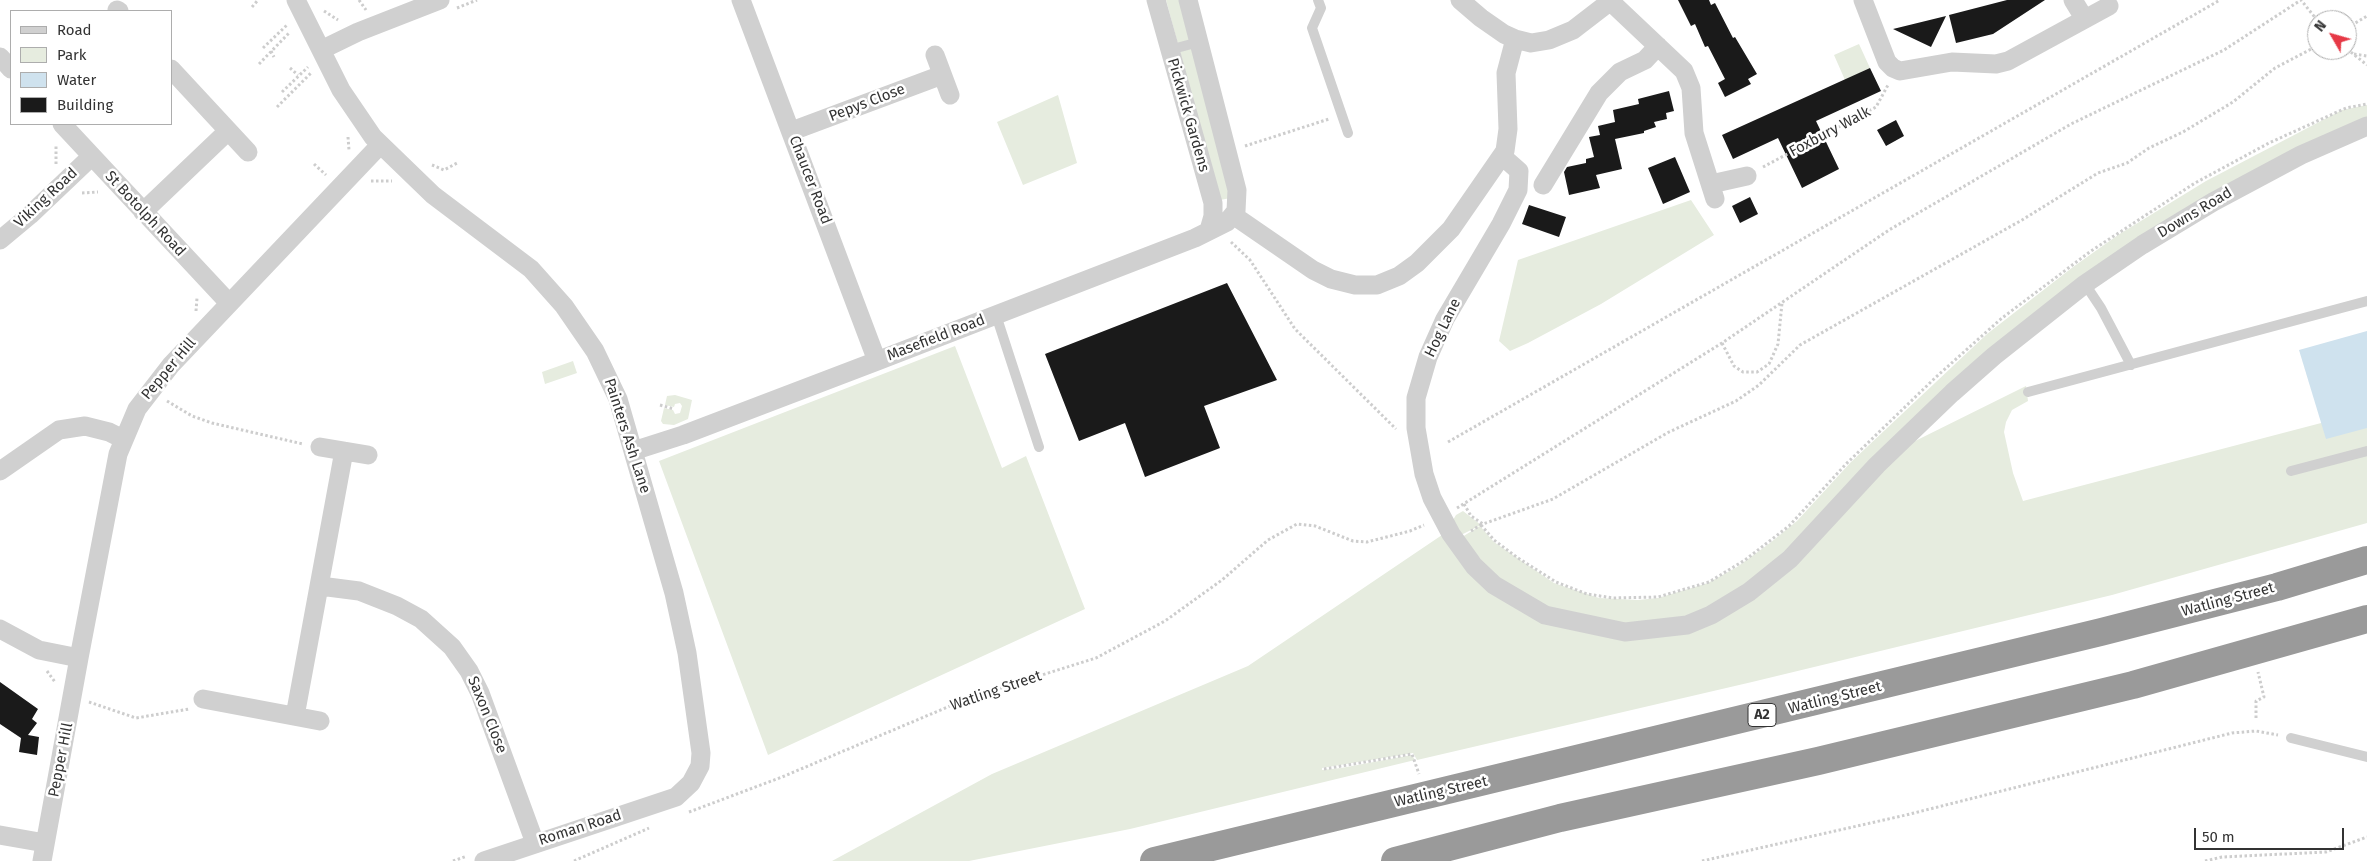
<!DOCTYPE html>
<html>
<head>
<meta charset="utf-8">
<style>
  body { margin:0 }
  #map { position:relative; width:2367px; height:861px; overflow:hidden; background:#fff; font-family:"Fira Sans",sans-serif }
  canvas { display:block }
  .legend { position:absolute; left:10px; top:10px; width:162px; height:115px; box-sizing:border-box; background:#fff; border:1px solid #adadad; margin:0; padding:6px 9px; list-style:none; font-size:15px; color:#333 }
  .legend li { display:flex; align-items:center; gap:10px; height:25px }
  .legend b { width:25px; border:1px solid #adadad }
  .north { position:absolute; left:2307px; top:10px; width:50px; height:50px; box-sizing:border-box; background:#fff; border:1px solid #adadad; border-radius:50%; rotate:308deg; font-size:14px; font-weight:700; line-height:20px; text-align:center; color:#333 }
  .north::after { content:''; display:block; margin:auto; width:18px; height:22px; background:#e63946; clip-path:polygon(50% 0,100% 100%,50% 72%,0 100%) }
  .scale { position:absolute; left:2194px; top:828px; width:150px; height:22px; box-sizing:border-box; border:2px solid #333; border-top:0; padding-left:6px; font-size:15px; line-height:18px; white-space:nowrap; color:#333; -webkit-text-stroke:4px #fff; paint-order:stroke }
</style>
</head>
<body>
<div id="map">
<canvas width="2367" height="861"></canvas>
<ul class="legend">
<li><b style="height:6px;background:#d0d0d0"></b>Road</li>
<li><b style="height:14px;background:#e6ecdf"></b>Park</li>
<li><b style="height:14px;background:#cfe2ee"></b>Water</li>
<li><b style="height:14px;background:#1a1a1a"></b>Building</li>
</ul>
<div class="north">N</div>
<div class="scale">50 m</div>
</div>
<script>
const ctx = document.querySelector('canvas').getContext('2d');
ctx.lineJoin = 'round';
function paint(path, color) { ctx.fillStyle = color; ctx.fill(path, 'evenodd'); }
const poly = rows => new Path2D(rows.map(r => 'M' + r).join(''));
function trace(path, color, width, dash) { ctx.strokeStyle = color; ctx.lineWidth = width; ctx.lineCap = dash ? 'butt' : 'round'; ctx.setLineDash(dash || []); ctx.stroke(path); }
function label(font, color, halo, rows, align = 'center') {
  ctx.font = font + ' "Fira Sans",sans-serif'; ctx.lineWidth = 5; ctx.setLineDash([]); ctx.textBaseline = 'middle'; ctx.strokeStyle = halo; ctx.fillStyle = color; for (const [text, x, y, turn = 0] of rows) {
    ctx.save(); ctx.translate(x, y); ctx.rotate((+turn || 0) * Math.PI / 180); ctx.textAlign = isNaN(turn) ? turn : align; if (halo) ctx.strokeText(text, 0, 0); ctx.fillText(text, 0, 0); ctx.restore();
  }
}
const green = poly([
  [1166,0,1183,0,1236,197,1220,200],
  [1859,44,1870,68,1845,80,1834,55],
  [1058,95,1077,163,1023,185,997,122],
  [2367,105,2367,118,2081,279,1797,545,1711,609,1652,625,1571,619,1497,579,1462,537,1480,526,1494,542,1554,583,1599,598,1638,600,1658,598,1708,583,1737,567,1770,543,1797,521,1851,462,1987,334,2073,267,2118,235,2206,181,2342,110],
  [1691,200,1714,235,1601,304,1528,343,1510,351,1499,341,1518,260],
  [955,346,1002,468,1026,456,1085,609,768,755,659,461],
  [573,361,577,373,545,384,542,372],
  [2026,386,2028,401,2012,410,2006,422,2004,432,2013,473,2023,501,2367,411,2367,523,2112,595,1752,682,1417,760,1413,753,1322,768,1322,770,1341,768,1412,755,1415,760,1130,829,969,861,832,861,992,774,1248,666,1442,535,1468,569,1565,625,1702,625,1899,449],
  [675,395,692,400,688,419,674,425,663,424,661,421,664,408,673,410,675,414,680,413,682,406,680,403,675,404,674,407,665,405,667,396],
  [1463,511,1481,525,1461,535,1453,520,1456,515]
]);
const water = poly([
  [2367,331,2367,428,2326,439,2299,350]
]);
const building = poly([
  [1678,0,1709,0,1711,5,1715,3,1733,38,1735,37,1757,74,1748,79,1751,84,1725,97,1718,83,1725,79,1708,46,1705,47,1695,24,1691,26],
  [2007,0,2045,0,1993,34,1956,43,1949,15],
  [1946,16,1931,47,1893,29],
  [1870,68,1881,91,1816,121,1839,169,1802,188,1778,138,1733,159,1722,135],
  [1669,91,1674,111,1666,113,1667,119,1654,122,1656,127,1644,131,1644,133,1615,139,1622,169,1596,175,1600,188,1569,195,1564,172,1567,167,1586,163,1586,159,1594,157,1589,137,1600,135,1598,126,1615,122,1613,110,1639,104,1638,99],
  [1896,120,1904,136,1886,146,1877,130],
  [1675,157,1690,192,1663,204,1648,168],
  [1750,197,1758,214,1740,223,1732,206],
  [1529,205,1566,217,1559,237,1522,224],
  [1227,283,1277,380,1204,406,1220,448,1145,477,1125,423,1079,441,1045,354],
  [0,682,38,709,32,719,37,723,28,735,39,737,37,755,19,752,21,738,0,724]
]);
const path = poly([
  [359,0,366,10],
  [252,7,258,0],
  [457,8,477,0],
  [324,11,338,20],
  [2347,28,2367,16],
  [263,48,287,25],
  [2347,49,2367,65],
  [271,51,274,57],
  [2354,54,2367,56],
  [259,64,290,32],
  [290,68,298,75],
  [282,92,308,67],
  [277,107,311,73],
  [348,137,349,150],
  [1245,146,1329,119],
  [56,164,56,146],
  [314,164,326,175],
  [432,165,444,170,459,162],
  [1763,167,1876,107,1888,85],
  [371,181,392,181],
  [82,193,98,192],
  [1231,242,1250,260,1295,329,1396,429],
  [196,311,197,298],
  [1722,343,1734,366,1743,372,1757,372,1769,364,1778,344,1782,303],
  [167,401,192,416,212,423,303,444],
  [660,405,674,409],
  [1448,442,2220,0],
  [1464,504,1471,516,1483,524,1553,499,1669,432,1736,401,1759,385,1800,345,2022,220,2098,173,2127,163,2149,148,2183,132,2233,102,2275,68,2317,46],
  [1457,508,1722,343,1889,230,2071,124,2224,50,2301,0,2317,20],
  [1481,525,1494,540,1518,558,1556,582,1587,594,1613,598,1658,597,1709,582,1745,560,1789,526,1846,464,1936,377,2002,318,2091,251,2195,183,2269,143,2346,108,2367,104],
  [1471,531,1482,524],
  [47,671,55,682],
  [89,702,136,718,189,709],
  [2256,718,2256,701,2264,697,2258,672],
  [1324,769,1412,754,1419,774],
  [689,812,782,777,969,698,1096,658,1165,621,1222,580,1268,540,1297,524,1315,526,1353,541,1367,542,1410,531,1424,525],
  [453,861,467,856],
  [574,861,649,828],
  [1702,861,1906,815,2232,733,2256,731,2278,735],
  [2205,861,2222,857,2326,852,2367,837]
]);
const lane = poly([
  [1318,0,1321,8,1312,28,1348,133],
  [1169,50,1199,42],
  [2085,284,2101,308,2131,365],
  [996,315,1039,447],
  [2028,392,2367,301],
  [2291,471,2367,451],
  [2291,738,2367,757]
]);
const street = poly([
  [296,0,341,90,373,137,433,195,531,269,564,306,595,351,618,399,674,593,687,653,701,753,700,766,691,783,676,797,484,861],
  [741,0,877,361],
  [1156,0,1213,203,1213,216,1209,230],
  [1460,0,1481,18,1504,34,1515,39,1531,43,1549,40,1573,30,1612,0],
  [1863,0,1887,62,1893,68,1900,71,1952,62,1996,64,2008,61,2109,6],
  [2073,0,2084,18],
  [1610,1,1684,71,1691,88,1694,133,1715,199],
  [117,10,119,11],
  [321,50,358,32,440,0],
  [935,55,950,95],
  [0,57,11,69],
  [171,69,248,152],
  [62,124,229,303],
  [792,131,942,75],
  [1502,156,1519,171,1518,190,1501,224,1445,319,1428,357,1416,398,1416,428,1424,474,1432,498,1451,534,1474,566,1494,585,1545,615,1625,632,1687,625,1711,615,1749,592,1790,559,1877,465,1952,393,1994,356,2085,284,2142,245,2213,202,2301,155,2367,126],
  [1711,184,1747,176],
  [1543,185,1599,93,1620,72,1645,60,1658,46],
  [143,212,228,131],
  [1233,215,1313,270,1331,279,1355,285,1377,285,1399,276,1417,263,1451,229,1505,151,1508,129,1506,73,1515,39],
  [0,240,30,215,92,156],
  [320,447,368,455],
  [633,451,683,435,877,361,1195,238,1227,222,1236,211,1237,190,1188,0],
  [0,471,59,430,85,426,109,432,123,439],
  [320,586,359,591,397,606,421,619,452,647,469,671,480,693,535,843],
  [0,629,39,650,79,658,42,861],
  [79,658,118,454,137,409,171,365,380,145],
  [203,699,320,721],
  [295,716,344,451],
  [0,835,45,843]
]);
const highway = poly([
  [1154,861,2101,632,2277,587,2367,560],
  [1395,861,1560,818,1818,761,2133,685,2367,619]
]);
const shields = [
  [1762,715,28]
];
const shieldNames = [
  ["A2",1762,715]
];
const streetNames = [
  ["Pepys Close",867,103,-21],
  ["Pickwick Gardens",1188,115,74],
  ["Foxbury Walk",1830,132,-28],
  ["Chaucer Road",810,180,69],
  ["Viking Road",46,198,-43],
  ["Downs Road",2195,213,-31],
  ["St Botolph Road",145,214,47],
  ["Hog Lane",1443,328,-64],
  ["Masefield Road",936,338,-21],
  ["Pepper Hill",169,369,-50],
  ["Painters Ash Lane",627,436,72],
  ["Watling Street",2228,600,-15],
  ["Watling Street",996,691,-19],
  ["Watling Street",1835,698,-14],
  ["Saxon Close",487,715,68],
  ["Pepper Hill",61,760,-79],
  ["Watling Street",1441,792,-13],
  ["Roman Road",580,828,-18]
];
paint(green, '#e6ecdf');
paint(water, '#cfe2ee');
paint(building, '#1a1a1a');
trace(path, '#cdcdcd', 3, [2.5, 2.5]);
trace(lane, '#d0d0d0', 10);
trace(street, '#d0d0d0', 19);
trace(highway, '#9a9a9a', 28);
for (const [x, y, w] of shields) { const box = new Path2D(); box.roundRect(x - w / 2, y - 11.5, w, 23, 4); ctx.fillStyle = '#fff'; ctx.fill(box); trace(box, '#333', 1); }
label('bold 14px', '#333', null, shieldNames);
label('15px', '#333', '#fff', streetNames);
</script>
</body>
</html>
